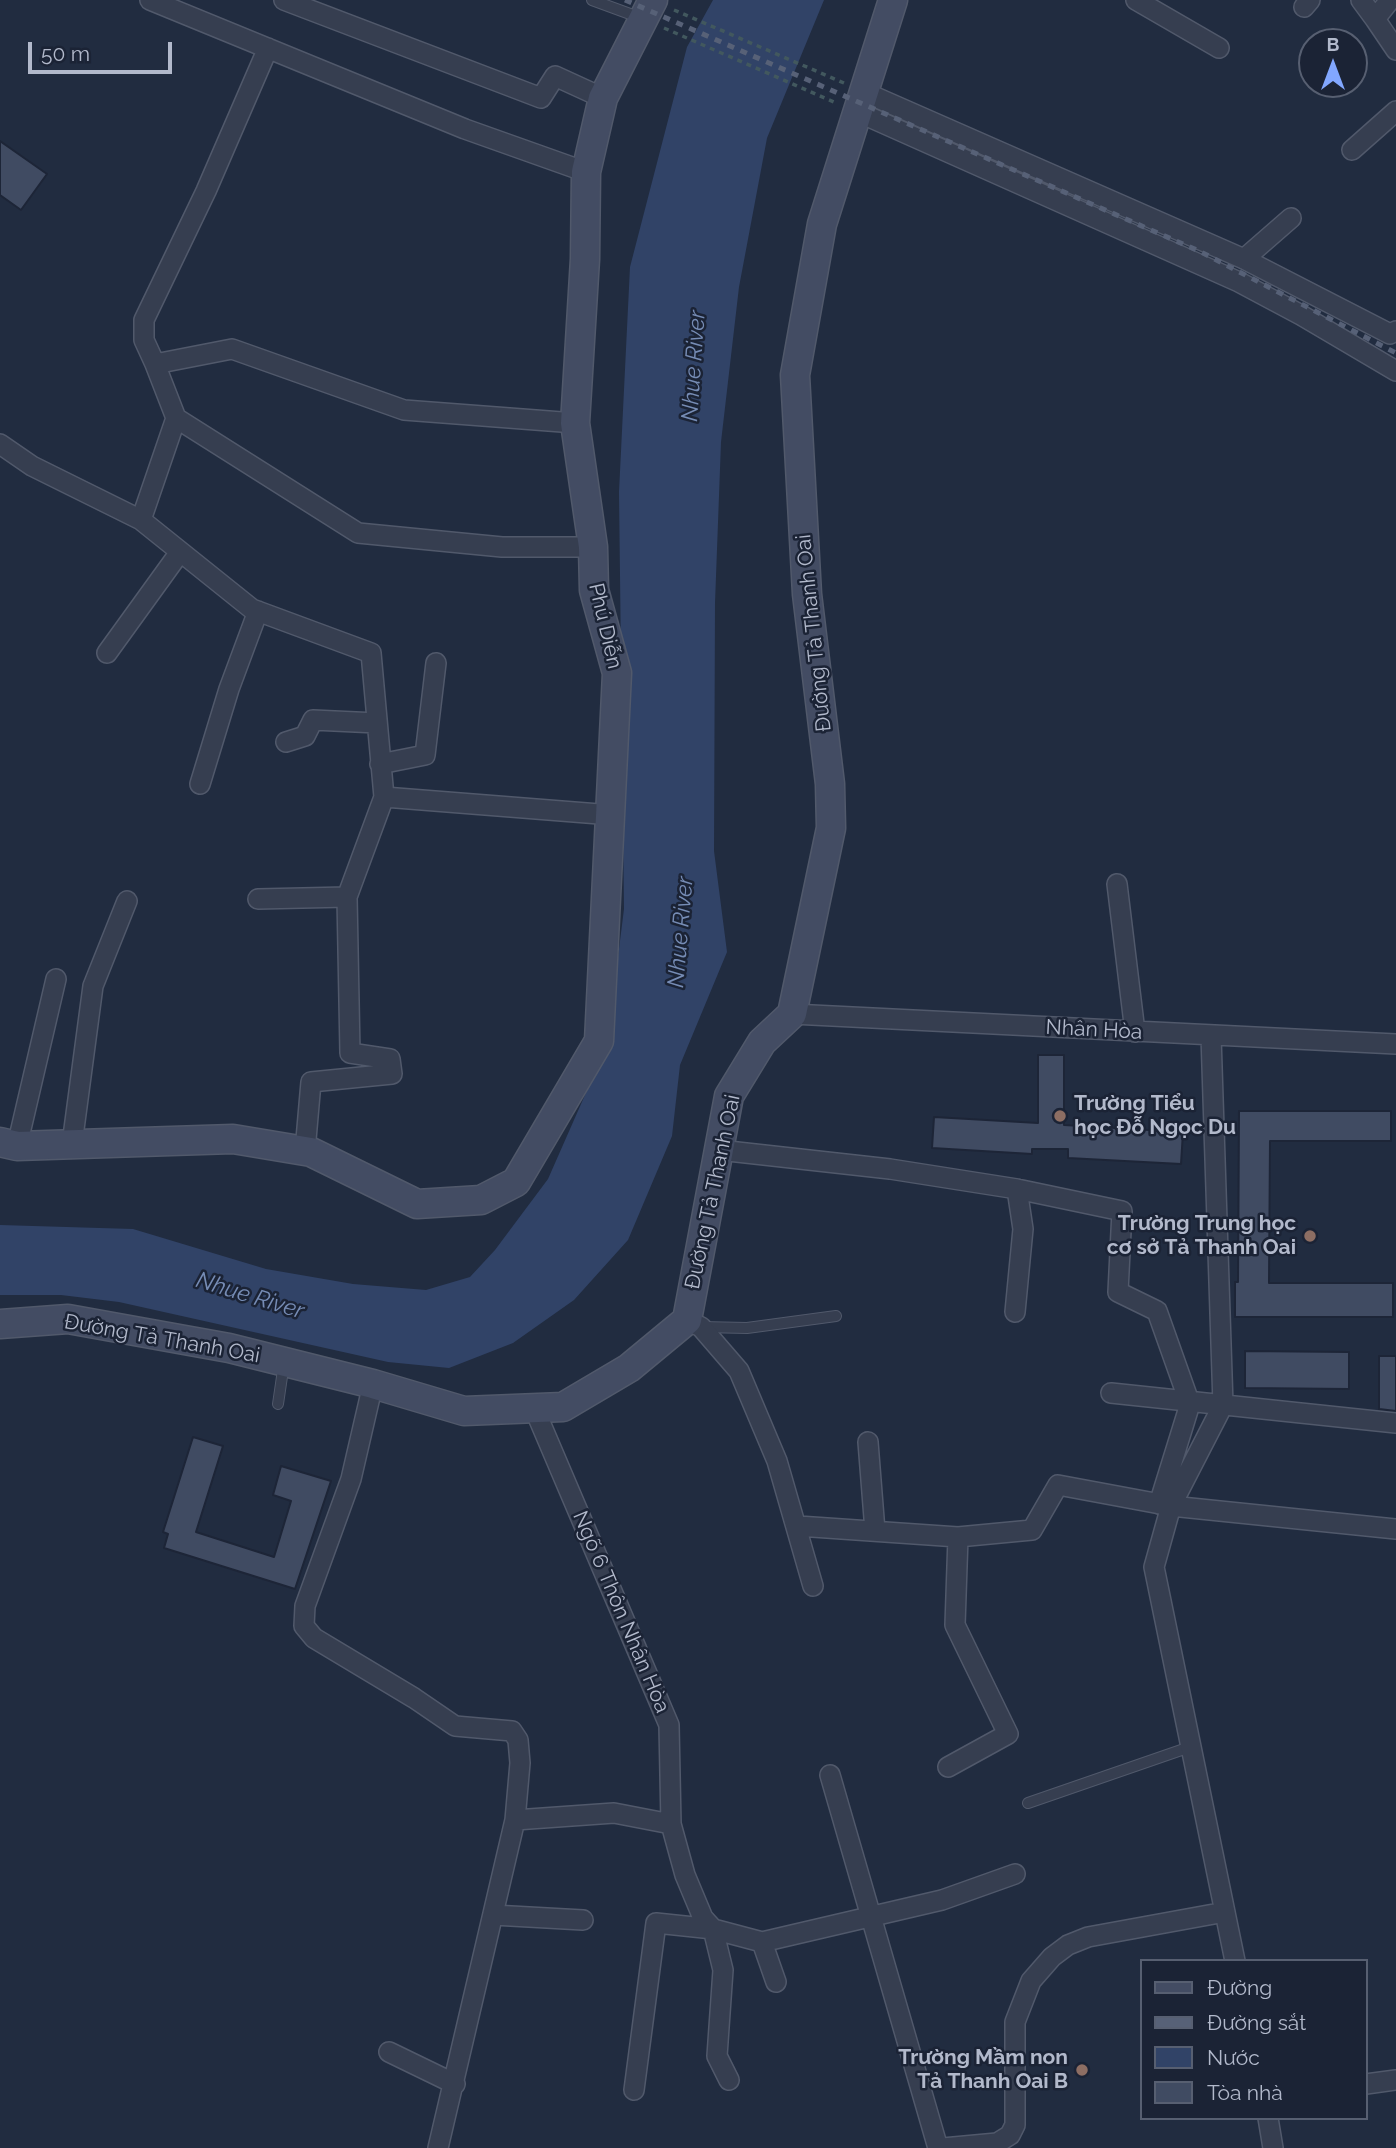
<!DOCTYPE html>
<html>
<head>
<meta charset="utf-8">
<style>
  body { margin:0 }
  #map { position:relative; width:1396px; height:2148px; overflow:hidden; background:#212c40; font-family:Raleway,sans-serif }
  canvas { display:block }
  .legend { position:absolute; left:1140px; top:1959px; width:228px; height:161px; box-sizing:border-box; background:#1b2335; border:2px solid #575f71; margin:0; padding:9px 12px; list-style:none; font-size:21px; color:#b2b9cb }
  .legend li { display:flex; align-items:center; gap:14px; height:35px }
  .legend b { width:35px; border:2px solid #575f71 }
  .north { position:absolute; left:1298px; top:28px; width:70px; height:70px; box-sizing:border-box; background:#1b2335; border:2px solid #575f71; border-radius:50%; rotate:0deg; font-size:19px; font-weight:700; line-height:28px; text-align:center; color:#b2b9cb }
  .north::after { content:''; display:block; margin:auto; width:24px; height:32px; background:#82a7ff; clip-path:polygon(50% 0,100% 100%,50% 72%,0 100%) }
  .scale { position:absolute; left:28px; top:42px; width:144px; height:32px; box-sizing:border-box; border:4px solid #b2b9cb; border-top:0; padding-left:9px; font-size:21px; line-height:24px; white-space:nowrap; color:#b2b9cb; -webkit-text-stroke:5px #1b2335; paint-order:stroke }
</style>
</head>
<body>
<div id="map">
<canvas width="1396" height="2148"></canvas>
<ul class="legend">
<li><b style="height:9px;background:#434c63"></b>Đường</li>
<li><b style="height:9px;background:#576177"></b>Đường sắt</li>
<li><b style="height:19px;background:#314367"></b>Nước</li>
<li><b style="height:19px;background:#404b62"></b>Tòa nhà</li>
</ul>
<div class="north">B</div>
<div class="scale">50 m</div>
</div>
<script>
const ctx = document.querySelector('canvas').getContext('2d');
ctx.lineJoin = 'round';
function paint(path, color) { ctx.fillStyle = color; ctx.fill(path, 'evenodd'); }
const poly = rows => new Path2D(rows.map(r => 'M' + r).join(''));
function trace(path, color, width, dash) { ctx.strokeStyle = color; ctx.lineWidth = width; ctx.lineCap = dash ? 'butt' : 'round'; ctx.setLineDash(dash || []); ctx.stroke(path); }
function label(font, color, halo, rows, align = 'center') {
  ctx.font = font + ' Raleway,sans-serif'; ctx.lineWidth = 5; ctx.setLineDash([]); ctx.textBaseline = 'middle'; ctx.strokeStyle = halo; ctx.fillStyle = color; for (const [text, x, y, turn = 0] of rows) {
    ctx.save(); ctx.translate(x, y); ctx.rotate((+turn || 0) * Math.PI / 180); ctx.textAlign = isNaN(turn) ? turn : align; if (halo) ctx.strokeText(text, 0, 0); ctx.fillText(text, 0, 0); ctx.restore();
  }
}
const water = poly([
  [713,0,824,0,767,138,739,287,721,442,715,603,714,851,727,952,680,1065,672,1136,628,1240,574,1300,513,1343,449,1368,388,1362,119,1302,61,1295,0,1295,0,1225,133,1229,266,1269,353,1284,426,1290,470,1277,495,1250,548,1179,607,1045,624,909,619,492,630,267,687,47]
]);
const building = poly([
  [0,141,47,174,21,210,0,195,0,141],
  [1038,1055,1064,1055,1064,1125,1183,1132,1181,1164,1068,1158,1068,1149,1032,1149,1032,1154,932,1148,934,1117,1038,1123,1038,1055],
  [1239,1111,1391,1111,1391,1141,1270,1141,1269,1283,1393,1283,1393,1317,1235,1317,1235,1282,1238,1282,1239,1111],
  [1245,1351,1349,1352,1349,1389,1245,1388,1245,1351],
  [1379,1356,1396,1356,1396,1411,1379,1409,1379,1356],
  [193,1437,223,1446,196,1532,274,1557,291,1501,273,1495,281,1466,331,1481,295,1589,164,1548,168,1534,163,1532,193,1437]
]);
const path = poly([
  [674,10,844,83],
  [664,28,836,103]
]);
const lane = poly([
  [592,0,641,18],
  [702,1327,747,1328,836,1316],
  [278,1404,284,1363],
  [1028,1803,1190,1747]
]);
const street = poly([
  [150,0,465,129,586,172],
  [284,0,541,98,555,76,603,98],
  [1136,0,1219,48],
  [1361,0,1375,19],
  [1390,0,1375,19,1396,50],
  [1304,7,1310,0],
  [864,92,1244,259,1390,334,1396,331],
  [858,112,1239,282,1301,315,1396,371],
  [1352,150,1396,111],
  [1244,259,1291,218],
  [155,364,144,340,144,320,206,191,268,48],
  [575,423,404,410,232,349,155,364,176,418,358,533,502,547,593,547],
  [0,444,32,466,141,520,252,609,371,653,384,797,612,815],
  [141,520,176,418],
  [107,653,180,552],
  [286,742,305,736,313,720,377,723],
  [380,764,425,755,436,663],
  [200,784,229,689,258,611],
  [1117,884,1135,1032],
  [258,899,347,897],
  [792,1014,1396,1044],
  [1211,1036,1223,1405,1171,1506,1154,1567,1235,1961],
  [72,1144,93,986,127,901],
  [17,1146,56,979],
  [719,1150,890,1169,1017,1189,1122,1211,1118,1292,1157,1311,1190,1404,1159,1504],
  [305,1151,311,1082,392,1074,390,1059,350,1053,347,897,384,797],
  [1015,1312,1023,1229,1017,1189],
  [687,1320,701,1327,739,1371,777,1461,813,1586],
  [373,1384,351,1479,305,1606,304,1626,314,1638,414,1698,455,1726,512,1731,518,1740,520,1763,515,1820,438,2148],
  [1111,1393,1396,1423],
  [534,1408,669,1725,671,1824,685,1875,703,1918,713,1929,723,1970,717,2056,729,2080],
  [868,1442,875,1531],
  [798,1526,958,1537,1032,1530,1058,1485,1171,1506,1396,1529],
  [948,1767,1008,1734,955,1625,958,1537],
  [830,1775,938,2148],
  [515,1820,614,1813,671,1824],
  [493,1915,583,1920],
  [762,1942,776,1982],
  [389,2052,455,2084],
  [1366,2084,1396,2080],
  [634,2090,656,1923,713,1929,762,1942,942,1900,1015,1874],
  [1268,2118,1273,2148],
  [943,2148,997,2143,1010,2135,1015,2125,1015,2022,1031,1981,1052,1957,1068,1945,1088,1937,1225,1912]
]);
const secondary = poly([
  [0,1142,17,1146,233,1139,311,1152,417,1204,481,1200,516,1182,599,1041,617,673,594,590,593,547,575,423,585,259,586,172,603,98,653,0],
  [0,1324,68,1319,229,1348,373,1384,464,1411,563,1407,629,1368,687,1320,729,1096,762,1042,792,1014,831,828,830,784,807,594,795,375,822,224,893,0]
]);
const rail = poly([
  [625,0,1199,251,1396,353]
]);
const markers = [
  [1060,1116,7,"#8d6e63"],
  [1310,1236,7,"#8d6e63"],
  [1082,2070,7,"#8d6e63"]
];
const streetNames = [
  ["Phú Diễn",605,626,77],
  ["Đường Tả Thanh Oai",814,633,-96],
  ["Nhân Hòa",1094,1030,3],
  ["Đường Tả Thanh Oai",713,1192,-78],
  ["Đường Tả Thanh Oai",162,1339,10],
  ["Ngõ 6 Thôn Nhân Hòa",621,1612,67]
];
const poiNames = [
  ["Trường Tiểu",1074,1104,"left"],
  ["học Đỗ Ngọc Du",1074,1128,"left"],
  ["Trường Trung học",1296,1224],
  ["cơ sở Tả Thanh Oai",1296,1248],
  ["Trường Mầm non",1068,2058],
  ["Tả Thanh Oai B",1068,2082]
];
const waterNames = [
  ["Nhue River",694,366,-86],
  ["Nhue River",681,932,-85],
  ["Nhue River",250,1296,17]
];
paint(water, '#314367');
paint(building, '#404b62');
trace(building, '#1d2537', 2);
trace(lane, '#51596b', 12);
trace(street, '#51596b', 22);
trace(secondary, '#51596b', 31);
trace(path, '#42585e', 3.5, [5, 5]);
trace(lane, '#363e50', 10);
trace(street, '#363e50', 19);
trace(secondary, '#434c63', 28);
trace(rail, '#576177', 5, [7, 7]);
for (const [x, y, r, color] of markers) { const dot = new Path2D(); dot.arc(x, y, r, 0, 2 * Math.PI); ctx.fillStyle = color; ctx.fill(dot); trace(dot, '#1b2335', 2.5); }
label('21px', '#b2b9cb', '#1b2335', streetNames);
label('bold 21px', '#b2b9cb', '#1b2335', poiNames, 'right');
label('italic 23px', '#768cb5', '#1b2335', waterNames);
</script>
</body>
</html>
